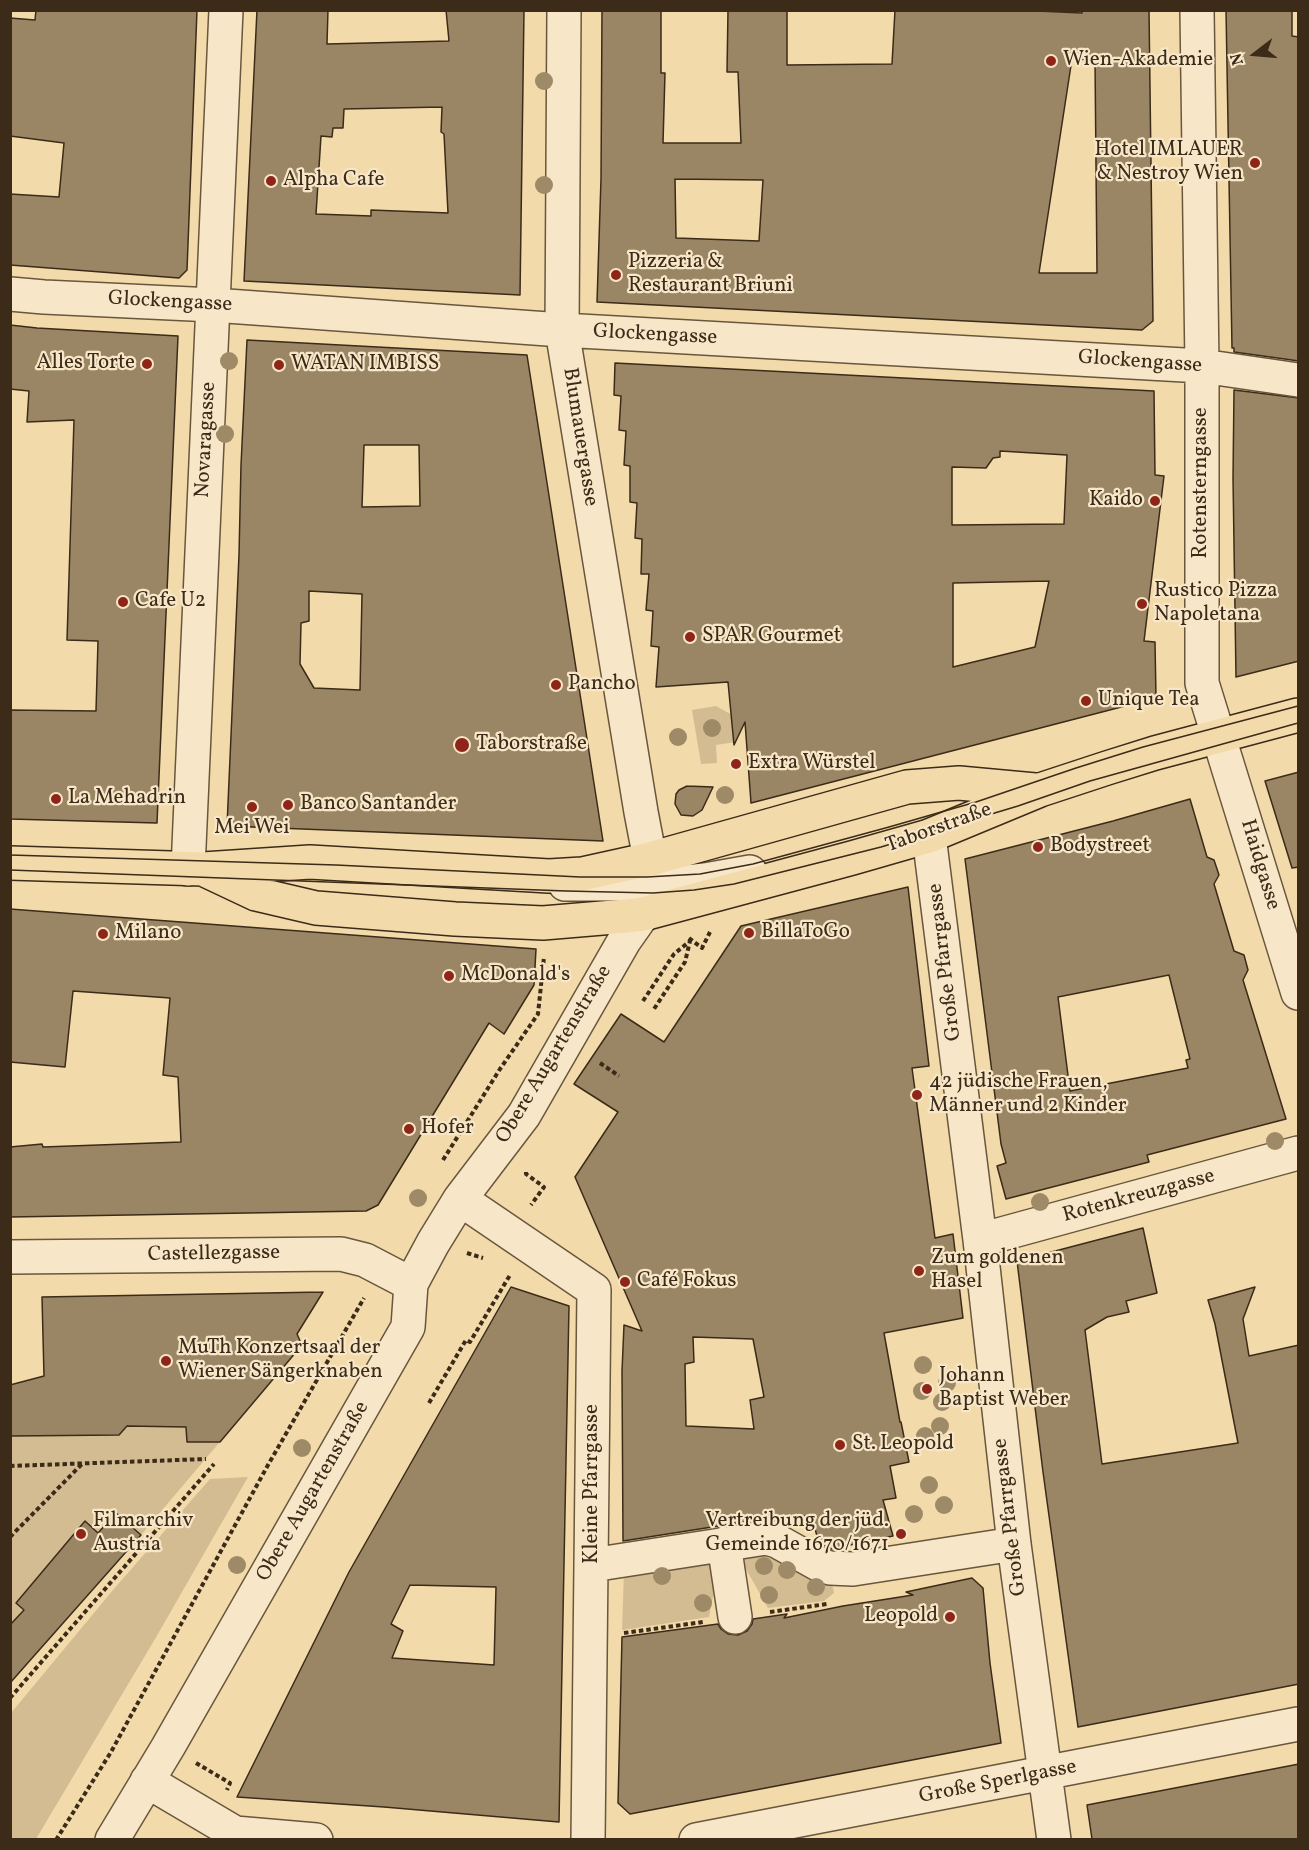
<!DOCTYPE html>
<html>
<head>
<meta charset="utf-8">
<style>
  body { margin:0 }
  #map { position:relative; width:1309px; height:1850px; overflow:hidden; background:#f2daab; font-family:Vollkorn,serif }
  canvas { display:block }
  .frame { position:absolute; inset:0; border:12px solid #3b2b18; pointer-events:none }
  .north { position:absolute; left:1225px; top:24px; width:60px; height:60px; -webkit-text-stroke:4px #f7e7c8; paint-order:stroke; rotate:254deg; font-size:16px; font-weight:700; line-height:24px; text-align:center; color:#3b2b18 }
  .north::after { content:''; display:block; margin:auto; width:21px; height:27px; background:#3b2b18; clip-path:polygon(50% 0,100% 100%,50% 72%,0 100%) }
</style>
</head>
<body>
<div id="map">
<canvas width="1309" height="1850"></canvas>
<div class="frame"></div>
<div class="north">N</div>
</div>
<script>
const ctx = document.querySelector('canvas').getContext('2d');
ctx.lineJoin = 'round';
function paint(path, color) { ctx.fillStyle = color; ctx.fill(path, 'evenodd'); }
const poly = rows => new Path2D(rows.map(r => 'M' + r).join(''));
function trace(path, color, width, dash) { ctx.strokeStyle = color; ctx.lineWidth = width; ctx.lineCap = dash ? 'butt' : 'round'; ctx.setLineDash(dash || []); ctx.stroke(path); }
function label(font, color, halo, rows, align = 'center') {
  ctx.font = font + ' Vollkorn,serif'; ctx.lineWidth = 4.5; ctx.setLineDash([]); ctx.textBaseline = 'middle'; ctx.strokeStyle = halo; ctx.fillStyle = color; for (const [text, x, y, turn = 0] of rows) {
    ctx.save(); ctx.translate(x, y); ctx.rotate((+turn || 0) * Math.PI / 180); ctx.textAlign = isNaN(turn) ? turn : align; if (halo) ctx.strokeText(text, 0, 0); ctx.fillText(text, 0, 0); ctx.restore();
  }
}
const green = poly([
  [716,706,734,716,736,742,716,745,717,763,701,764,692,710],
  [323,1292,297,1334,302,1345,141,1535,11,1683,11,1385,44,1376,42,1297],
  [248,1477,155,1639,36,1839,11,1839,11,1713,113,1590,210,1479],
  [761,1548,830,1575,834,1593,824,1601,768,1608,738,1555],
  [706,1557,718,1570,709,1617,622,1630,624,1571]
]);
const building = poly([
  [36,10,197,10,187,270,179,278,10,265,10,194,59,197,64,143,10,136,10,18,35,20,36,10],
  [257,10,328,10,327,44,449,41,446,10,524,10,520,295,244,281,257,10],
  [442,107,441,132,444,134,448,213,371,210,371,216,316,214,321,136,332,137,333,128,343,128,344,109,442,107],
  [602,10,661,10,661,73,665,73,663,143,741,143,738,72,727,72,728,10,787,10,787,65,892,64,895,10,1015,10,1082,13,1082,10,1149,10,1153,321,1142,330,597,302,601,179,602,10],
  [1072,59,1095,60,1097,273,1039,273,1072,59],
  [675,179,763,180,759,241,676,238,675,179],
  [1226,10,1292,10,1292,36,1299,37,1299,361,1234,352,1234,348,1232,348,1226,10],
  [10,325,37,328,178,336,157,823,10,819,10,710,96,711,98,641,67,640,74,420,27,422,29,391,10,389,10,325],
  [247,340,527,355,603,841,227,826,239,555,241,465,247,340],
  [364,445,419,445,420,506,362,507,364,445],
  [309,591,362,594,360,690,314,688,300,664,301,623,309,621,309,591],
  [615,363,1154,391,1155,475,1164,476,1144,641,1155,642,1156,698,751,803,745,722,734,745,728,682,656,687,659,647,651,646,653,611,646,610,649,574,641,574,642,539,635,538,637,503,630,502,630,466,624,465,626,431,619,430,621,396,614,395,615,363],
  [1000,451,1067,455,1064,524,952,525,952,467,986,468,993,458,1000,457,1000,451],
  [1049,581,1035,647,953,667,953,583,1049,581],
  [1234,390,1299,398,1299,661,1236,677,1233,478,1234,390],
  [1299,772,1299,867,1292,868,1265,781,1299,772],
  [687,786,713,787,702,810,693,816,681,815,675,804,676,794,679,790,687,786],
  [1190,799,1207,857,1214,860,1219,875,1214,884,1234,951,1244,955,1248,970,1243,980,1286,1119,1147,1155,1149,1162,1006,1199,997,1166,1006,1163,1001,1144,965,859,1113,821,1190,799],
  [1169,975,1190,1059,1186,1060,1188,1068,1070,1091,1058,997,1169,975],
  [908,887,929,1066,912,1068,935,1238,953,1234,963,1318,884,1333,900,1422,901,1422,909,1462,890,1466,896,1498,883,1500,893,1536,831,1549,819,1543,811,1515,776,1521,763,1519,623,1541,622,1371,624,1325,642,1331,575,1177,618,1112,574,1084,621,1014,664,1042,741,926,908,887],
  [693,1337,753,1339,764,1397,750,1400,754,1429,686,1426,685,1364,694,1362,693,1337],
  [10,909,536,949,534,985,504,1034,489,1023,378,1205,366,1211,10,1217,10,1147,42,1144,43,1147,181,1142,178,1077,163,1075,170,998,73,991,65,1067,10,1062,10,909],
  [1143,1228,1157,1293,1126,1301,1129,1312,1107,1317,1085,1330,1102,1464,1238,1443,1215,1324,1208,1300,1255,1287,1243,1319,1249,1356,1299,1345,1299,1684,1078,1727,1043,1472,1017,1261,1143,1228],
  [511,1287,569,1306,559,1822,384,1807,237,1797,349,1572,511,1287],
  [410,1585,496,1587,494,1665,392,1658,403,1631,391,1624,410,1585],
  [323,1292,297,1334,302,1345,220,1442,187,1442,186,1427,127,1426,119,1435,10,1436,10,1385,44,1376,42,1297,323,1292],
  [116,1513,141,1535,10,1683,10,1625,24,1610,16,1603,85,1521,98,1533,116,1513],
  [972,1578,983,1588,990,1663,1001,1743,630,1814,618,1803,622,1637,718,1624,721,1629,728,1634,738,1635,747,1631,752,1624,753,1619,787,1614,784,1618,843,1606,913,1595,906,1592,972,1578],
  [1299,1764,1299,1839,1092,1839,1087,1805,1299,1764]
]);
const path = poly([
  [689,938,702,948,710,932],
  [643,1001,674,954,690,941,685,962,654,1009],
  [600,1063,619,1076],
  [443,1160,500,1069,538,1014,544,957],
  [526,1172,526,1174,544,1187,531,1205],
  [467,1253,483,1258],
  [429,1403,466,1340,470,1342,510,1275],
  [10,1466,206,1459],
  [10,1537,82,1464],
  [770,1612,827,1604],
  [624,1633,703,1622],
  [10,1698,214,1464],
  [196,1763,230,1783,227,1790],
  [56,1840,111,1752,268,1465,364,1298]
]);
const minor = poly([
  [564,10,562,330,641,812,650,859],
  [1197,10,1202,366,1202,683,1298,993],
  [10,294,44,297,213,305,562,330,1202,366,1298,380],
  [929,836,980,1240,1014,1544,1054,1840],
  [188,869,226,10],
  [565,884,666,884,705,880,750,872],
  [460,1199,594,1290,588,1840],
  [980,1240,1298,1153],
  [10,1257,341,1254,365,1260,411,1284],
  [724,1544,735,1617],
  [592,1565,766,1538,777,1541,820,1565,830,1568,853,1569,1014,1544],
  [147,1781,235,1833,316,1840],
  [112,1840,168,1747,408,1327,411,1284,433,1243,460,1199,524,1115,624,941,643,914],
  [696,1840,1298,1724]
]);
const major = poly([
  [10,863,203,869,310,862,549,876,582,874,650,859,907,787,959,783,1035,790],
  [203,869,256,894,316,908,455,919,543,923,626,916,643,914,852,858,929,836,1040,790,1107,768,1155,753,1298,715]
]);
const tram = poly([
  [10,855,336,865,580,877,647,877,700,874,753,864,889,827,976,802,1076,768,1143,747,1298,706],
  [10,870,566,891,653,893,694,890,734,884,881,847,1018,806,1090,781,1298,723]
]);
const trees = [
  [544,81],
  [544,185],
  [229,361],
  [225,434],
  [712,728],
  [678,737],
  [725,795],
  [1275,1141],
  [418,1198],
  [1040,1202],
  [923,1365],
  [947,1383],
  [922,1391],
  [942,1402],
  [940,1426],
  [925,1436],
  [302,1448],
  [929,1485],
  [944,1505],
  [914,1514],
  [237,1565],
  [764,1566],
  [787,1570],
  [662,1576],
  [816,1587],
  [769,1595],
  [703,1603]
];
const markers = [
  [1051,61,6,"#8f2418"],
  [1255,163,6,"#8f2418"],
  [271,181,6,"#8f2418"],
  [616,275,6,"#8f2418"],
  [147,364,6,"#8f2418"],
  [279,365,6,"#8f2418"],
  [1155,501,6,"#8f2418"],
  [123,602,6,"#8f2418"],
  [1142,604,6,"#8f2418"],
  [690,637,6,"#8f2418"],
  [556,685,6,"#8f2418"],
  [1086,701,6,"#8f2418"],
  [462,745,8,"#8f2418"],
  [736,764,6,"#8f2418"],
  [56,799,6,"#8f2418"],
  [288,805,6,"#8f2418"],
  [252,807,6,"#8f2418"],
  [1038,847,6,"#8f2418"],
  [749,933,6,"#8f2418"],
  [103,934,6,"#8f2418"],
  [449,976,6,"#8f2418"],
  [917,1095,6,"#8f2418"],
  [409,1129,6,"#8f2418"],
  [919,1271,6,"#8f2418"],
  [625,1282,6,"#8f2418"],
  [166,1361,6,"#8f2418"],
  [927,1389,6,"#8f2418"],
  [840,1445,6,"#8f2418"],
  [81,1534,6,"#8f2418"],
  [901,1534,6,"#8f2418"],
  [950,1617,6,"#8f2418"]
];
const poiNames = [
  ["Wien-Akademie",1063,61],
  ["Hotel IMLAUER",1243,151,"right"],
  ["& Nestroy Wien",1243,175,"right"],
  ["Alpha Cafe",283,181],
  ["Pizzeria &",628,263],
  ["Restaurant Briuni",628,287],
  ["Alles Torte",135,364,"right"],
  ["WATAN IMBISS",291,365],
  ["Kaido",1143,501,"right"],
  ["Rustico Pizza",1154,592],
  ["Napoletana",1154,616],
  ["Cafe U2",135,602],
  ["SPAR Gourmet",702,637],
  ["Pancho",568,685],
  ["Unique Tea",1098,701],
  ["Taborstraße",476,745],
  ["Extra Würstel",748,764],
  ["La Mehadrin",68,799],
  ["Banco Santander",300,805],
  ["Mei Wei",252,829,"center"],
  ["Bodystreet",1050,847],
  ["BillaToGo",761,933],
  ["Milano",115,934],
  ["McDonald's",461,976],
  ["42 jüdische Frauen,",929,1083],
  ["Männer und 2 Kinder",929,1107],
  ["Hofer",421,1129],
  ["Zum goldenen",931,1259],
  ["Hasel",931,1283],
  ["Café Fokus",637,1282],
  ["MuTh Konzertsaal der",178,1349],
  ["Wiener Sängerknaben",178,1373],
  ["Johann",939,1377],
  ["Baptist Weber",939,1401],
  ["St. Leopold",852,1445],
  ["Filmarchiv",93,1522],
  ["Austria",93,1546],
  ["Vertreibung der jüd.",889,1522,"right"],
  ["Gemeinde 1670/1671",889,1546,"right"],
  ["Leopold",938,1617,"right"]
];
const streetNames = [
  ["Glockengasse",170,303,3],
  ["Glockengasse",655,336,3],
  ["Glockengasse",1140,363,4],
  ["Blumauergasse",579,437,81],
  ["Novaragasse",207,440,-87],
  ["Rotensterngasse",1202,483,-90],
  ["Taborstraße",939,829,-20],
  ["Haidgasse",1259,865,73],
  ["Große Pfarrgasse",946,962,-97],
  ["Obere Augartenstraße",555,1055,-59],
  ["Rotenkreuzgasse",1139,1197,-15],
  ["Castellezgasse",214,1255,-1],
  ["Kleine Pfarrgasse",593,1484,-90],
  ["Obere Augartenstraße",314,1492,-60],
  ["Große Pfarrgasse",1011,1517,-97],
  ["Große Sperlgasse",998,1783,-11]
];
paint(green, '#d3bc92');
paint(building, '#9a8664');
trace(building, '#3b2b18', 1.5);
trace(minor, '#69573d', 36);
trace(major, '#3b2b18', 36);
trace(path, '#3b2b18', 4, [4.5, 3]);
trace(minor, '#f7e7c8', 33);
trace(major, '#f2daab', 33);
trace(tram, '#3b2b18', 1.5);
ctx.fillStyle = '#9e8a67';
for (const [x, y] of trees) { ctx.beginPath(); ctx.arc(x, y, 9, 0, 2 * Math.PI); ctx.fill(); }
for (const [x, y, r, color] of markers) { const dot = new Path2D(); dot.arc(x, y, r, 0, 2 * Math.PI); ctx.fillStyle = color; ctx.fill(dot); trace(dot, '#f7e7c8', 2); }
label('21px', '#3b2b18', '#f7e7c8', poiNames, 'left');
label('21px', '#3b2b18', '#f7e7c8', streetNames);
</script>
</body>
</html>
